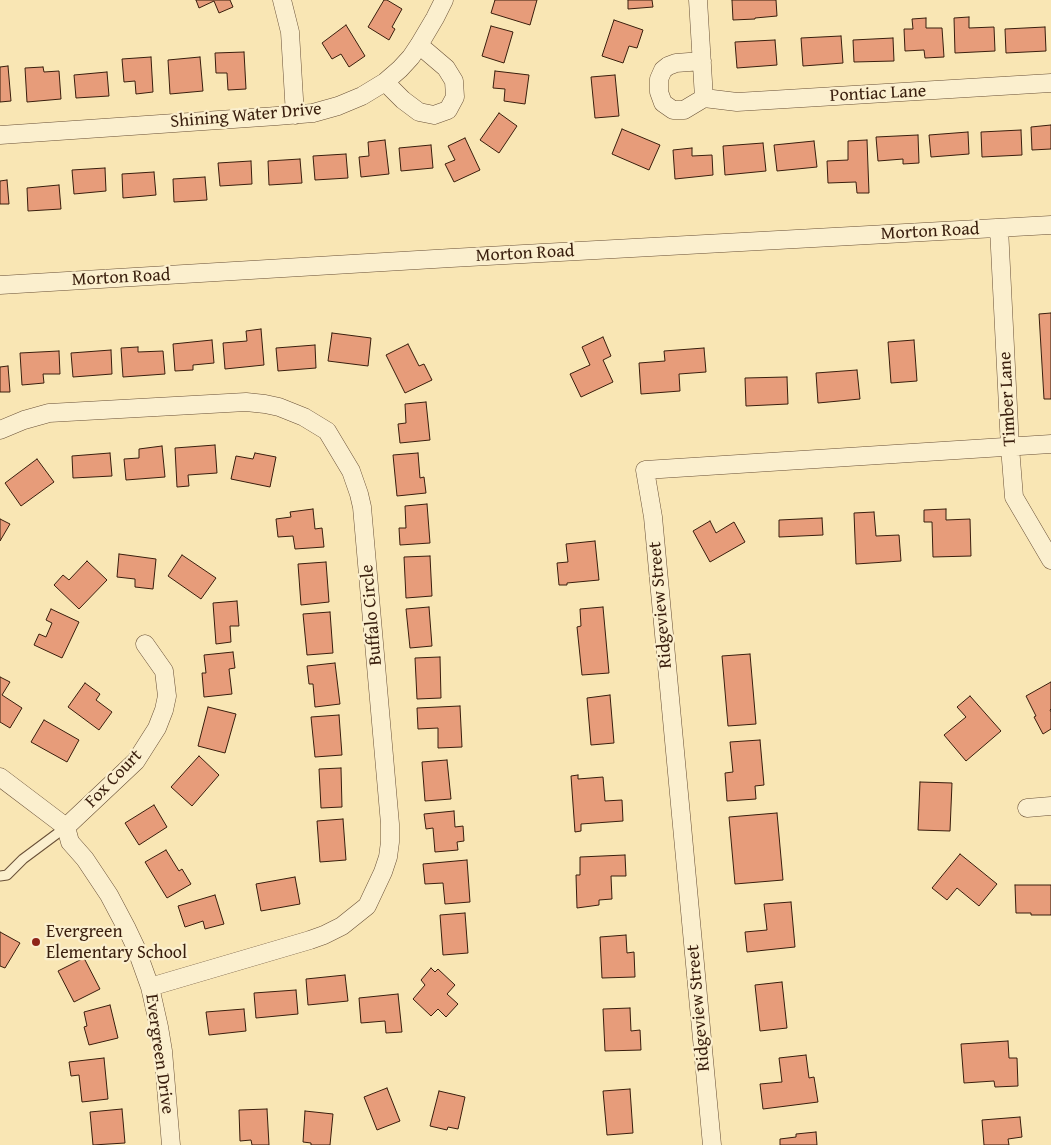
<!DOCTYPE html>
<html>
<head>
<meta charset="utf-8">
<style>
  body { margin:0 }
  canvas { display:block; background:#f9e6b4 }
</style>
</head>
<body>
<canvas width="1051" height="1145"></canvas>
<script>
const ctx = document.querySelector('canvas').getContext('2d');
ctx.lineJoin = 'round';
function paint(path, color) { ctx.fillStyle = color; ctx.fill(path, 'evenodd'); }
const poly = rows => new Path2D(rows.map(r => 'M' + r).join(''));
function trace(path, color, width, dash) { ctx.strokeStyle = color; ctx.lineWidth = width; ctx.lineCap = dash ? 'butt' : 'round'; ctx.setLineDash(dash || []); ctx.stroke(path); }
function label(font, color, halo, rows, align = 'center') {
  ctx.font = font + ' "Gentium Book Plus",serif'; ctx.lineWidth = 4.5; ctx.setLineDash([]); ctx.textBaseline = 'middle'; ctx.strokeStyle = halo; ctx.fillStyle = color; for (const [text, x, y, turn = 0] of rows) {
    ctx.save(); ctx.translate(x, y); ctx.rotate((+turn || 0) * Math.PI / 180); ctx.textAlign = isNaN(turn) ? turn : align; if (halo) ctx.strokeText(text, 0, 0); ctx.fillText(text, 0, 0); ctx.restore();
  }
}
const building = poly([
  [196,0,230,0,233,7,219,13,214,1,199,8,196,0],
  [384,0,387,0,402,9,392,27,395,29,389,40,368,27,384,0],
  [495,0,537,0,530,25,491,13,495,0],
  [628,0,652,0,653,7,628,9,628,0],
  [732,0,776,0,777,16,755,18,755,19,733,20,732,0],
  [969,17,969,28,994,27,995,51,955,53,954,18,969,17],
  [926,18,926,28,942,28,944,57,925,58,924,50,905,51,904,29,913,29,912,19,926,18],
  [614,20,643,30,637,48,629,46,623,63,602,56,614,20],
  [346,25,365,56,349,67,341,54,332,59,322,43,346,25],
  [491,26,513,32,504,63,482,56,491,26],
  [1045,27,1046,51,1006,53,1005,29,1045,27],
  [841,36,843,63,803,66,801,38,841,36],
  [893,38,894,61,854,62,853,40,893,38],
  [775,40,777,65,737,68,735,42,775,40],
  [244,52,246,89,228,90,227,73,216,73,215,53,244,52],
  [151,57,153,92,136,94,135,81,124,82,122,59,151,57],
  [200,57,203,91,170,94,168,60,200,57],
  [8,66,11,101,0,102,0,67,8,66],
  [43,67,44,72,59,71,61,99,27,102,25,68,43,67],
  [495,71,529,75,525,104,504,101,505,89,493,88,495,71],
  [107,72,109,96,76,98,74,75,107,72],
  [615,75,619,116,595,118,591,77,615,75],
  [499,113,517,126,499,153,480,140,499,113],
  [1051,125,1051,149,1032,150,1031,127,1051,125],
  [622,129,660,145,649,170,612,154,622,129],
  [1021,130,1022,155,982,157,981,132,1021,130],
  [968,132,969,154,931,157,929,135,968,132],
  [918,135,919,163,903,164,903,159,878,161,876,137,918,135],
  [465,138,480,170,454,182,445,164,455,160,448,146,465,138],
  [385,140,389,174,361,177,359,157,369,156,368,142,385,140],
  [867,140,869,193,857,193,856,182,828,183,827,161,848,160,848,141,867,140],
  [814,141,817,167,777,171,774,145,814,141],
  [763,143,766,171,725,175,723,146,763,143],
  [431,145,433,168,401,171,399,148,431,145],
  [692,148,692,156,712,155,713,175,675,179,673,150,692,148],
  [346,154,348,178,315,180,313,156,346,154],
  [300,159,302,183,269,185,268,161,300,159],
  [251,161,252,184,220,186,218,163,251,161],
  [105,168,106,191,74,194,72,170,105,168],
  [154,172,156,195,123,198,122,174,154,172],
  [205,177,207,200,174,202,173,179,205,177],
  [7,180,9,204,0,204,0,181,7,180],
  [59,185,61,209,28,211,27,188,59,185],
  [1051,313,1051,399,1044,399,1039,314,1051,313],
  [261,329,264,365,225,369,223,343,247,341,246,331,261,329],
  [332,333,371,338,368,366,328,361,332,333],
  [603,337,611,356,603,360,613,382,581,397,570,374,590,365,582,347,603,337],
  [212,340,214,363,193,365,193,370,175,371,173,344,212,340],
  [914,340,917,381,891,383,888,342,914,340],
  [408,344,419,366,424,364,432,380,405,393,386,355,408,344],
  [315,345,316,368,278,371,276,348,315,345],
  [138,347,138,352,163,351,165,374,123,377,121,348,138,347],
  [704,348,706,372,679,374,680,391,641,394,639,363,665,361,664,351,704,348],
  [111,350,112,374,73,377,71,353,111,350],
  [59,351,60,374,43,374,44,383,22,385,20,353,59,351],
  [8,366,10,392,0,392,0,367,8,366],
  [857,370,860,399,818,403,816,373,857,370],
  [787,377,788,404,746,406,745,378,787,377],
  [426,402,430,440,400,443,398,424,406,423,405,404,426,402],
  [215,445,217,473,188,475,189,486,177,487,175,448,215,445],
  [162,446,165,477,126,480,124,459,139,458,139,449,162,446],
  [110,453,112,476,73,478,72,456,110,453],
  [255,453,276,457,270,487,231,479,236,456,253,459,255,453],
  [418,453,420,478,424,477,426,493,397,496,393,455,418,453],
  [37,459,54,482,21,506,5,483,37,459],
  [427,504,430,543,400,545,399,528,406,528,405,506,427,504],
  [313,509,315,529,322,528,324,547,295,549,293,536,278,537,276,519,291,517,290,512,313,509],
  [946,509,946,520,970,519,971,556,933,557,932,522,924,522,924,510,946,509],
  [874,512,876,536,899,535,901,561,856,564,854,513,874,512],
  [822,518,823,535,779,537,779,520,822,518],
  [0,519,10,524,0,541,0,519],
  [710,521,716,533,734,522,745,542,710,562,693,531,710,521],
  [595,541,599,580,567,583,567,585,559,585,557,563,568,562,566,544,595,541],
  [119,554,156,559,153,589,135,587,135,579,117,577,119,554],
  [182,555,216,578,201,599,168,576,182,555],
  [430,556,432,596,406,598,404,557,430,556],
  [87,561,107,580,79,609,54,585,63,575,69,580,87,561],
  [326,562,329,602,301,605,298,564,326,562],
  [237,601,239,626,230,626,231,642,216,644,213,603,237,601],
  [429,607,432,646,410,648,406,609,429,607],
  [603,607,609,673,582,675,577,627,581,626,580,609,603,607],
  [51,609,79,622,62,658,34,645,39,634,46,637,52,623,46,620,51,609],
  [330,612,333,653,307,655,303,614,330,612],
  [233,652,235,668,229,669,232,694,204,697,202,673,206,673,204,655,233,652],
  [750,654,756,724,728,726,722,656,750,654],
  [440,657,441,698,417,699,415,658,440,657],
  [335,663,340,704,315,707,313,684,309,684,307,666,335,663],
  [0,677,10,682,2,695,22,708,10,728,0,722,0,677],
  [1051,682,1051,709,1050,710,1051,712,1051,729,1043,734,1034,717,1036,716,1026,696,1051,682],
  [85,683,100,694,96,700,112,712,99,730,68,707,85,683],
  [610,695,614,743,591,745,587,698,610,695],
  [970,696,1001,731,966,761,944,735,966,717,957,707,970,696],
  [460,706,462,747,438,748,438,728,418,729,417,708,460,706],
  [208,707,236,714,225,753,198,746,208,707],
  [339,715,342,755,315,757,311,717,339,715],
  [44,720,79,740,67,762,31,742,44,720],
  [760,740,764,785,755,786,756,799,727,801,725,773,733,772,730,742,760,740],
  [199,756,219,775,192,806,171,787,199,756],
  [447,760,451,799,425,801,422,762,447,760],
  [341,768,342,807,321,808,319,769,341,768],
  [578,775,578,779,603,777,605,801,622,800,623,821,581,824,581,831,575,832,571,776,578,775],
  [920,782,952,783,950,831,918,830,920,782],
  [154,805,167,827,139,845,125,823,154,805],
  [454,811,455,827,463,826,464,841,457,842,458,850,435,852,433,828,426,829,424,814,454,811],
  [777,813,783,880,735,884,729,817,777,813],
  [343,819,346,860,320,862,317,821,343,819],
  [166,850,179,871,182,869,191,884,167,898,145,862,166,850],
  [960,854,997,884,979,906,957,888,947,900,932,888,960,854],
  [625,855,626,876,611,876,612,899,599,900,599,905,577,908,576,875,580,875,580,857,625,855],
  [467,860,470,902,445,904,443,883,425,884,423,864,467,860],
  [295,877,300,904,261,911,256,884,295,877],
  [1015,885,1051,885,1051,915,1031,915,1031,913,1016,913,1015,885],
  [215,895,224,924,205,929,203,921,185,927,178,906,215,895],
  [791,902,795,947,747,952,745,932,767,930,764,904,791,902],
  [465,913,468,953,443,955,440,915,465,913],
  [0,932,20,943,5,968,0,966,0,932],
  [626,935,627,953,634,952,635,977,602,978,600,937,626,935],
  [84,958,100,989,74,1002,58,971,84,958],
  [431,968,435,972,438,969,455,985,447,994,458,1004,446,1017,438,1009,431,1016,413,999,425,985,421,980,431,968],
  [345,975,348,1001,308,1005,306,979,345,975],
  [782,982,787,1028,760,1031,755,985,782,982],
  [296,990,298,1014,256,1018,254,993,296,990],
  [398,994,402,1032,386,1033,385,1021,361,1023,359,998,398,994],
  [110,1005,118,1038,89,1045,84,1027,87,1026,84,1012,110,1005],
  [630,1008,631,1031,640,1030,641,1050,605,1051,603,1009,630,1008],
  [244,1009,246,1031,209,1035,206,1012,244,1009],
  [1008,1041,1009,1058,1017,1058,1018,1086,995,1087,994,1081,964,1083,961,1044,1008,1041],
  [806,1055,809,1078,814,1077,818,1102,763,1109,760,1084,782,1082,779,1058,806,1055],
  [104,1058,108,1099,82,1102,79,1075,71,1076,69,1062,104,1058],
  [387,1088,400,1121,377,1130,364,1097,387,1088],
  [630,1089,633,1133,607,1135,603,1091,630,1089],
  [439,1091,465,1097,458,1129,448,1127,447,1130,430,1126,439,1091],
  [122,1109,125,1143,93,1145,90,1112,122,1109],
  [267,1109,269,1145,252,1145,251,1140,240,1141,239,1110,267,1109],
  [305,1111,333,1114,330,1145,311,1145,311,1143,303,1142,305,1111],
  [1020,1117,1022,1137,1008,1139,1009,1145,984,1145,982,1120,1020,1117],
  [816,1132,817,1145,780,1145,780,1139,796,1137,796,1134,816,1132]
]);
const lane = poly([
  [0,876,7,875,23,859,66,827]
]);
const street = poly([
  [282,0,290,32,295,115],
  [698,0,704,98,737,102,1051,83],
  [702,61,676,63,668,66,663,70,659,79,659,92,663,103,673,110,684,110,704,98],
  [385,82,403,100,419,112,434,115,448,110,455,97,454,81,446,68,419,45],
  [0,135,277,116,313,113,338,106,362,96,385,82,400,69,411,57,419,45,435,18,444,0],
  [999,228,1010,447,1014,497,1051,560],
  [0,285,451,258,1051,225],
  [0,430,24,420,49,413,246,402,265,404,279,407,304,417,327,431,351,471,359,494,362,507,390,824,390,842,388,857,383,872,367,906,342,926,324,935,310,940,150,987],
  [0,777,66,827,70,842,85,859,109,895,127,929,136,948,150,987,159,1027,163,1051,171,1145],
  [1027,808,1051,806],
  [66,827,136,761,157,728,164,710,167,696,164,671,145,644],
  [712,1145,653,517,645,470,1051,444]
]);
const markers = [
  [36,942,5,"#8f2418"]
];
const streetNames = [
  ["Pontiac Lane",878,94,-3],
  ["Shining Water Drive",246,116,-5],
  ["Morton Road",930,232,-3],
  ["Morton Road",525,254,-3],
  ["Morton Road",121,278,-3],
  ["Timber Lane",1008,399,-93],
  ["Ridgeview Street",661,605,-95],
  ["Buffalo Circle",372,615,-95],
  ["Fox Court",114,779,-46],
  ["Ridgeview Street",699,1008,-95],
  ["Evergreen Drive",159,1054,82]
];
const poiNames = [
  ["Evergreen",46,932],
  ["Elementary School",46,953]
];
paint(building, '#e79c7a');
trace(building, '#391e0d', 1);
trace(lane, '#695037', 11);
trace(street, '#695037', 19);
trace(lane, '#fbefce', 9);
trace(street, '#fbefce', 18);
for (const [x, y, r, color] of markers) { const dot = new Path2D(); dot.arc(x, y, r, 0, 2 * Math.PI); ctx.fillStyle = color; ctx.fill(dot); trace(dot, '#fbefce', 2); }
label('18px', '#391e0d', '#fbefce', streetNames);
label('18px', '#391e0d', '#fbefce', poiNames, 'left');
</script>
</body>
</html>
